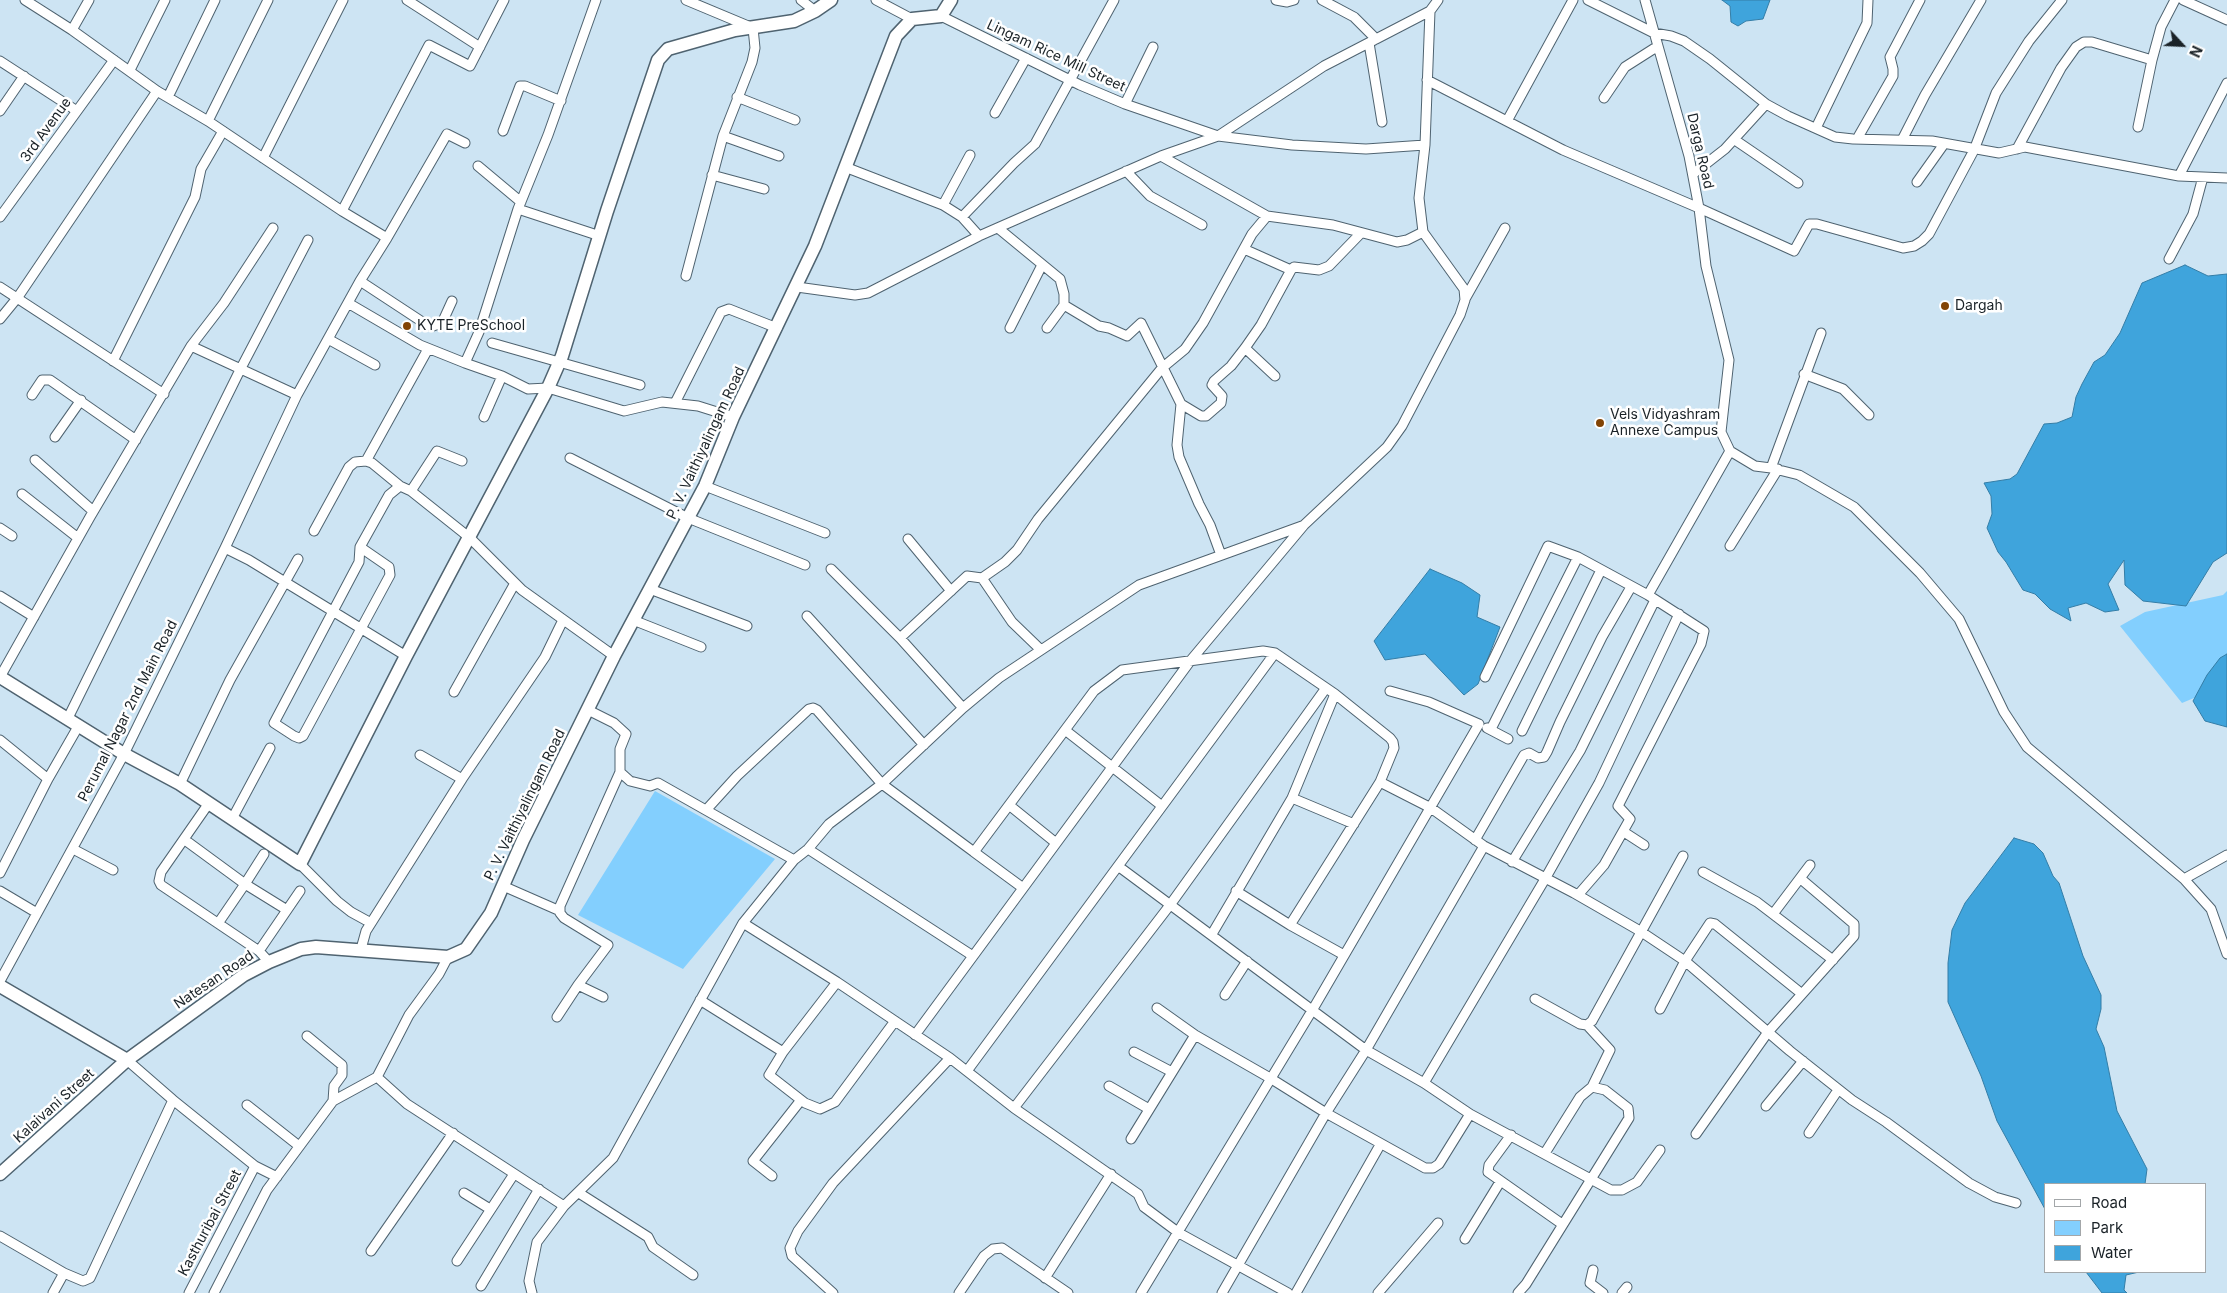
<!DOCTYPE html>
<html>
<head>
<meta charset="utf-8">
<style>
  body { margin:0 }
  #map { position:relative; width:2227px; height:1293px; overflow:hidden; background:#cde4f3; font-family:Inter,sans-serif }
  canvas { display:block }
  .legend { position:absolute; left:2044px; top:1183px; width:162px; height:90px; box-sizing:border-box; background:#fff; border:1px solid #a3a7a9; margin:0; padding:6px 9px; list-style:none; font-size:15px; color:#1a2227 }
  .legend li { display:flex; align-items:center; gap:10px; height:25px }
  .legend b { width:25px; border:1px solid #a3a7a9 }
  .north { position:absolute; left:2157px; top:20px; width:50px; height:50px; -webkit-text-stroke:4px #fff; paint-order:stroke; rotate:115deg; font-size:14px; font-weight:700; line-height:20px; text-align:center; color:#1a2227 }
  .north::after { content:''; display:block; margin:auto; width:18px; height:22px; background:#1a2227; clip-path:polygon(50% 0,100% 100%,50% 72%,0 100%) }
</style>
</head>
<body>
<div id="map">
<canvas width="2227" height="1293"></canvas>
<ul class="legend">
<li><b style="height:6px;background:#fff"></b>Road</li>
<li><b style="height:14px;background:#83cffe"></b>Park</li>
<li><b style="height:14px;background:#3fa4dc"></b>Water</li>
</ul>
<div class="north">N</div>
</div>
<script>
const ctx = document.querySelector('canvas').getContext('2d');
ctx.lineJoin = 'round';
function paint(path, color) { ctx.fillStyle = color; ctx.fill(path, 'evenodd'); }
const poly = rows => new Path2D(rows.map(r => 'M' + r).join(''));
function trace(path, color, width, dash) { ctx.strokeStyle = color; ctx.lineWidth = width; ctx.lineCap = dash ? 'butt' : 'round'; ctx.setLineDash(dash || []); ctx.stroke(path); }
function label(font, color, halo, rows, align = 'center') {
  ctx.font = font + ' Inter,sans-serif'; ctx.lineWidth = 5; ctx.setLineDash([]); ctx.textBaseline = 'middle'; ctx.strokeStyle = halo; ctx.fillStyle = color; for (const [text, x, y, turn = 0] of rows) {
    ctx.save(); ctx.translate(x, y); ctx.rotate((+turn || 0) * Math.PI / 180); ctx.textAlign = isNaN(turn) ? turn : align; if (halo) ctx.strokeText(text, 0, 0); ctx.fillText(text, 0, 0); ctx.restore();
  }
}
const green = poly([
  [2227,591,2227,670,2206,693,2182,703,2120,626,2145,612,2223,595],
  [655,791,775,859,683,969,578,915]
]);
const water = poly([
  [1722,0,1770,0,1763,19,1746,21,1738,26,1731,22,1730,6,1722,0],
  [2185,265,2208,276,2227,274,2227,553,2213,562,2186,606,2143,601,2125,585,2124,560,2108,584,2119,610,2105,612,2086,603,2068,608,2071,621,2050,609,2035,594,2023,590,2006,562,1998,552,1987,528,1992,514,1991,496,1984,483,2010,479,2017,474,2044,424,2057,423,2072,417,2076,397,2082,384,2094,362,2105,355,2120,333,2142,283,2185,265],
  [1430,569,1462,583,1480,595,1477,617,1500,627,1478,684,1464,695,1425,654,1385,660,1374,641,1430,569],
  [2227,654,2227,727,2205,721,2193,701,2207,675,2220,658,2227,654],
  [2014,838,2034,844,2043,853,2053,876,2059,883,2083,956,2101,995,2101,1009,2096,1029,2104,1047,2117,1111,2147,1169,2145,1184,2046,1184,2046,1211,1997,1121,1981,1076,1948,1002,1948,963,1952,930,1965,903,2014,838],
  [2086,1272,2139,1272,2126,1275,2124,1290,2127,1293,2102,1293,2086,1272]
]);
const street = poly([
  [407,0,480,47],
  [596,0,548,135,518,209,479,332,465,363,502,376,528,389,548,388,624,411,662,402,698,406,733,417],
  [801,0,815,11],
  [876,0,912,19],
  [1276,0,1287,2,1294,0],
  [1322,0,1354,17,1376,39],
  [1588,0,1654,33,1671,36,1684,41,1710,59,1766,104,1788,116,1835,137,1853,139,1932,141,1999,153,2025,147,2179,176,2227,178],
  [1645,0,1689,156,1699,208,1794,251,1809,224,1817,224,1903,248,1914,246,1922,241,1929,234,1974,150,1996,93,2029,41,2062,0],
  [2183,0,2227,20],
  [941,16,1080,85,1125,104,1218,136,1292,145,1366,149,1425,145],
  [72,30,89,0],
  [1369,43,1382,122],
  [0,61,77,111],
  [130,70,165,0],
  [1427,80,1563,150,1699,208,1706,266,1729,360,1721,432,1730,451,1755,466,1771,468,1799,475,1854,507,1920,573,1959,619,2004,712,2027,747,2184,879,2211,909,2227,954],
  [168,97,215,0],
  [737,97,795,120],
  [1604,98,1625,67,1658,46],
  [1125,104,1153,47],
  [0,111,24,76],
  [995,113,1026,58],
  [208,121,268,0],
  [1507,121,1573,0],
  [2138,127,2152,60,2161,27,2175,0],
  [1816,128,1867,23,1868,0],
  [503,131,520,86,525,86,561,101],
  [723,136,779,156],
  [1857,139,1893,76,1893,69,1890,57,1920,0],
  [1735,140,1798,183],
  [1902,140,1925,95,1981,0],
  [2017,149,2061,68,2076,47,2084,42,2092,42,2152,60],
  [1161,156,1267,216],
  [263,158,343,0],
  [478,166,521,202],
  [845,167,943,205,962,217,979,236],
  [1126,171,1150,196,1202,225],
  [1693,174,1725,149,1766,104],
  [712,175,764,189],
  [2179,176,2227,83],
  [1917,182,1944,144],
  [943,205,970,155],
  [518,209,600,236],
  [342,211,429,45,470,66,504,0],
  [0,217,114,60],
  [962,217,1014,163,1035,144,1114,0],
  [998,228,1060,279,1064,294,1064,305,1047,328],
  [387,238,447,134,465,143],
  [1244,249,1291,270],
  [2169,259,2193,214,2203,177],
  [686,276,723,136,752,62,755,48,753,28,686,0],
  [360,281,427,325,433,326,442,323,452,301],
  [0,287,164,394],
  [797,287,855,295,868,293,979,236,1161,156,1218,136,1324,66,1430,11,1438,0],
  [1465,299,1505,228],
  [348,303,420,345,465,363],
  [1064,305,1099,326,1109,328,1127,336,1141,323,1181,404,1177,445,1179,457,1199,504,1210,525,1221,555],
  [0,319,18,297,157,91],
  [1010,328,1042,265],
  [328,339,375,365],
  [492,343,640,385],
  [191,346,297,395],
  [1245,348,1275,376],
  [113,361,195,197,201,169,223,131],
  [1804,374,1843,389,1869,415],
  [32,395,42,380,50,380,136,440],
  [675,403,721,312,729,309,777,328],
  [1181,404,1201,416,1206,416,1221,403,1222,396,1212,385,1214,381,1231,366,1245,348,1261,325,1291,270,1294,267,1319,270,1329,266,1361,233],
  [484,417,502,376],
  [55,437,81,400],
  [570,458,688,518,805,565],
  [35,460,93,511],
  [366,461,428,349],
  [1771,468,1821,333],
  [705,486,825,533],
  [411,491,437,451,462,461],
  [22,494,78,538],
  [0,528,12,536],
  [314,531,349,467,355,462,366,461,372,463,400,486],
  [908,539,951,591],
  [1730,546,1778,469],
  [360,547,389,567,390,575,303,736,299,738,294,736,274,723,359,562,360,547,389,495,400,486,411,491,470,538,522,590,614,656],
  [225,548,249,560,406,656],
  [831,569,900,638,963,708],
  [650,589,747,626],
  [1648,595,1730,451],
  [0,596,34,617],
  [807,616,924,745],
  [633,620,701,647],
  [900,638,967,576,982,578],
  [1041,650,1012,622,982,578,1005,562,1017,550,1038,519,1162,368,1185,349,1203,323,1252,234,1267,216,1333,225,1397,242,1407,240,1423,232],
  [0,677,90,517,191,346,224,303,273,228],
  [1485,677,1548,546,1578,557,1648,595,1704,631,1701,644,1618,806,1630,819,1604,865,1578,895],
  [454,692,515,583],
  [588,710,614,723,626,734,620,749,620,772,630,781,650,786,658,783,794,860],
  [68,718,240,370,308,240],
  [1487,728,1508,739],
  [1488,728,1492,727,1578,557],
  [1065,730,1162,806],
  [1522,731,1601,570],
  [0,740,48,779],
  [420,755,462,779,545,657,563,620],
  [1380,782,1431,808,1484,846,1574,893,1640,931,1685,961,1790,1051,1852,1100,1886,1122,1969,1183,1995,1197,2016,1203],
  [180,784,230,680,298,559],
  [1292,798,1354,824],
  [209,803,161,872,159,881,161,885,259,951,269,962],
  [1009,805,1056,843],
  [707,809,737,776,809,709,813,708,817,710,882,784,974,852,1094,691,1122,670,1263,651,1275,653,1335,694,1390,738,1393,742,1394,748,1380,782,1290,925,1344,955],
  [232,819,270,748],
  [1624,832,1644,845],
  [185,840,245,884,219,922],
  [1475,840,1524,755,1529,753,1538,758,1544,757,1547,752,1560,722,1602,637,1631,587],
  [73,849,113,870],
  [808,849,973,956],
  [974,852,1023,888],
  [1512,862,1580,751,1655,600],
  [300,864,337,901,351,912,371,923],
  [1118,866,1366,1050,1424,1083,1545,879,1599,783,1679,614],
  [1703,872,1757,902,1833,960],
  [0,873,48,779,79,725],
  [2184,879,2227,855],
  [503,886,560,911],
  [0,891,37,913],
  [1236,891,1290,925],
  [287,910,300,891],
  [1773,914,1810,865],
  [743,923,837,982,950,1058,1014,1108,1138,1194,1144,1207,1179,1233,1288,1293],
  [1212,934,1292,798,1335,694],
  [361,949,366,931,462,779],
  [259,951,287,910,245,884,264,854],
  [0,981,124,754,225,548,297,395,360,281,387,238,342,211,208,121,157,91,72,30,25,0],
  [837,982,783,1052,769,1075,805,1103,820,1109,835,1102,895,1021],
  [578,985,608,945,564,918,560,913,560,906,620,772],
  [1225,995,1247,961],
  [1535,999,1580,1024,1587,1025,1592,1021,1683,856],
  [700,1000,783,1052],
  [1157,1008,1195,1035,1270,1078,1326,1113,1425,1168,1433,1168,1439,1164,1470,1114],
  [1660,1009,1685,961,1710,923,1715,924,1802,994],
  [557,1017,578,985,603,997],
  [1587,1025,1610,1050,1592,1087],
  [915,1035,1191,660,1304,525,1387,447,1402,426,1460,315,1465,300,1464,289,1423,232,1419,198,1425,145,1430,11],
  [307,1036,342,1065,342,1075,334,1086,333,1101],
  [1134,1052,1172,1072],
  [127,1060,173,1100,255,1166,277,1177],
  [967,1071,1275,653],
  [377,1077,407,1104,564,1206],
  [1424,1083,1470,1114,1611,1190,1622,1190,1637,1182,1660,1150],
  [1109,1086,1149,1109],
  [247,1105,299,1146],
  [1766,1106,1803,1061],
  [1014,1108,1170,905,1326,688],
  [1809,1133,1838,1090],
  [1696,1134,1768,1032,1854,936,1854,924,1801,879],
  [1511,1135,1489,1165,1488,1172,1562,1224],
  [1131,1139,1195,1035],
  [772,1176,753,1161,801,1100],
  [464,1193,490,1209],
  [579,1193,648,1237,653,1247,693,1275],
  [0,1236,64,1273,83,1281,90,1278,173,1100],
  [1465,1239,1500,1182],
  [371,1251,453,1133],
  [457,1261,514,1174],
  [1593,1270,1590,1283,1603,1293],
  [1045,1278,1111,1174],
  [481,1286,539,1189],
  [53,1293,64,1273],
  [189,1293,255,1166],
  [214,1293,267,1190,333,1101,377,1077,409,1015,439,974,448,957],
  [532,1293,529,1281,537,1242,564,1206,613,1158,743,923,794,860,808,849,829,824,882,784,963,708,999,678,1139,585,1302,526],
  [833,1293,792,1256,790,1248,798,1231,833,1183,950,1058],
  [959,1293,984,1256,993,1249,1002,1248,1068,1293],
  [1141,1293,1313,1009,1479,724,1429,702,1390,691],
  [1222,1293,1326,1113,1366,1050,1484,846],
  [1296,1293,1380,1145],
  [1378,1293,1438,1223],
  [1518,1293,1526,1284,1629,1118,1628,1108,1605,1090,1592,1087,1580,1097,1545,1153],
  [1622,1293,1627,1287]
]);
const secondary = poly([
  [0,677,124,754,180,784,300,864,406,656,548,388,562,356,607,211,658,60,668,49,735,30,794,21,815,11,831,0],
  [0,986,127,1060],
  [0,1174,127,1060,244,975,269,962,301,949,316,947,448,957,466,949,491,913,523,840,614,656,705,486,733,417,815,246,896,36,912,19,941,16,951,0]
]);
const markers = [
  [1945,306,5,"#824405"],
  [407,326,5,"#824405"],
  [1600,423,5,"#824405"]
];
const streetNames = [
  ["Lingam Rice Mill Street",1056,56,25],
  ["3rd Avenue",46,130,-54],
  ["Darga Road",1700,151,77],
  ["P. V. Vaithiyalingam Road",706,443,-65],
  ["Perumal Nagar 2nd Main Road",128,711,-63],
  ["P. V. Vaithiyalingam Road",525,805,-64],
  ["Natesan Road",214,980,-34],
  ["Kalaivani Street",54,1106,-42],
  ["Kasthuribai Street",210,1223,-62]
];
const poiNames = [
  ["Dargah",1955,306],
  ["KYTE PreSchool",417,326],
  ["Vels Vidyashram",1610,415],
  ["Annexe Campus",1610,431]
];
paint(green, '#83cffe');
paint(water, '#3fa4dc');
trace(water, '#347da6', 1);
trace(street, '#4f6370', 11);
trace(secondary, '#4f6370', 15);
trace(street, '#fff', 9);
trace(secondary, '#fff', 12);
for (const [x, y, r, color] of markers) { const dot = new Path2D(); dot.arc(x, y, r, 0, 2 * Math.PI); ctx.fillStyle = color; ctx.fill(dot); trace(dot, '#fff', 2); }
label('14px', '#1a2227', '#fff', streetNames);
label('14px', '#1a2227', '#fff', poiNames, 'left');
</script>
</body>
</html>
